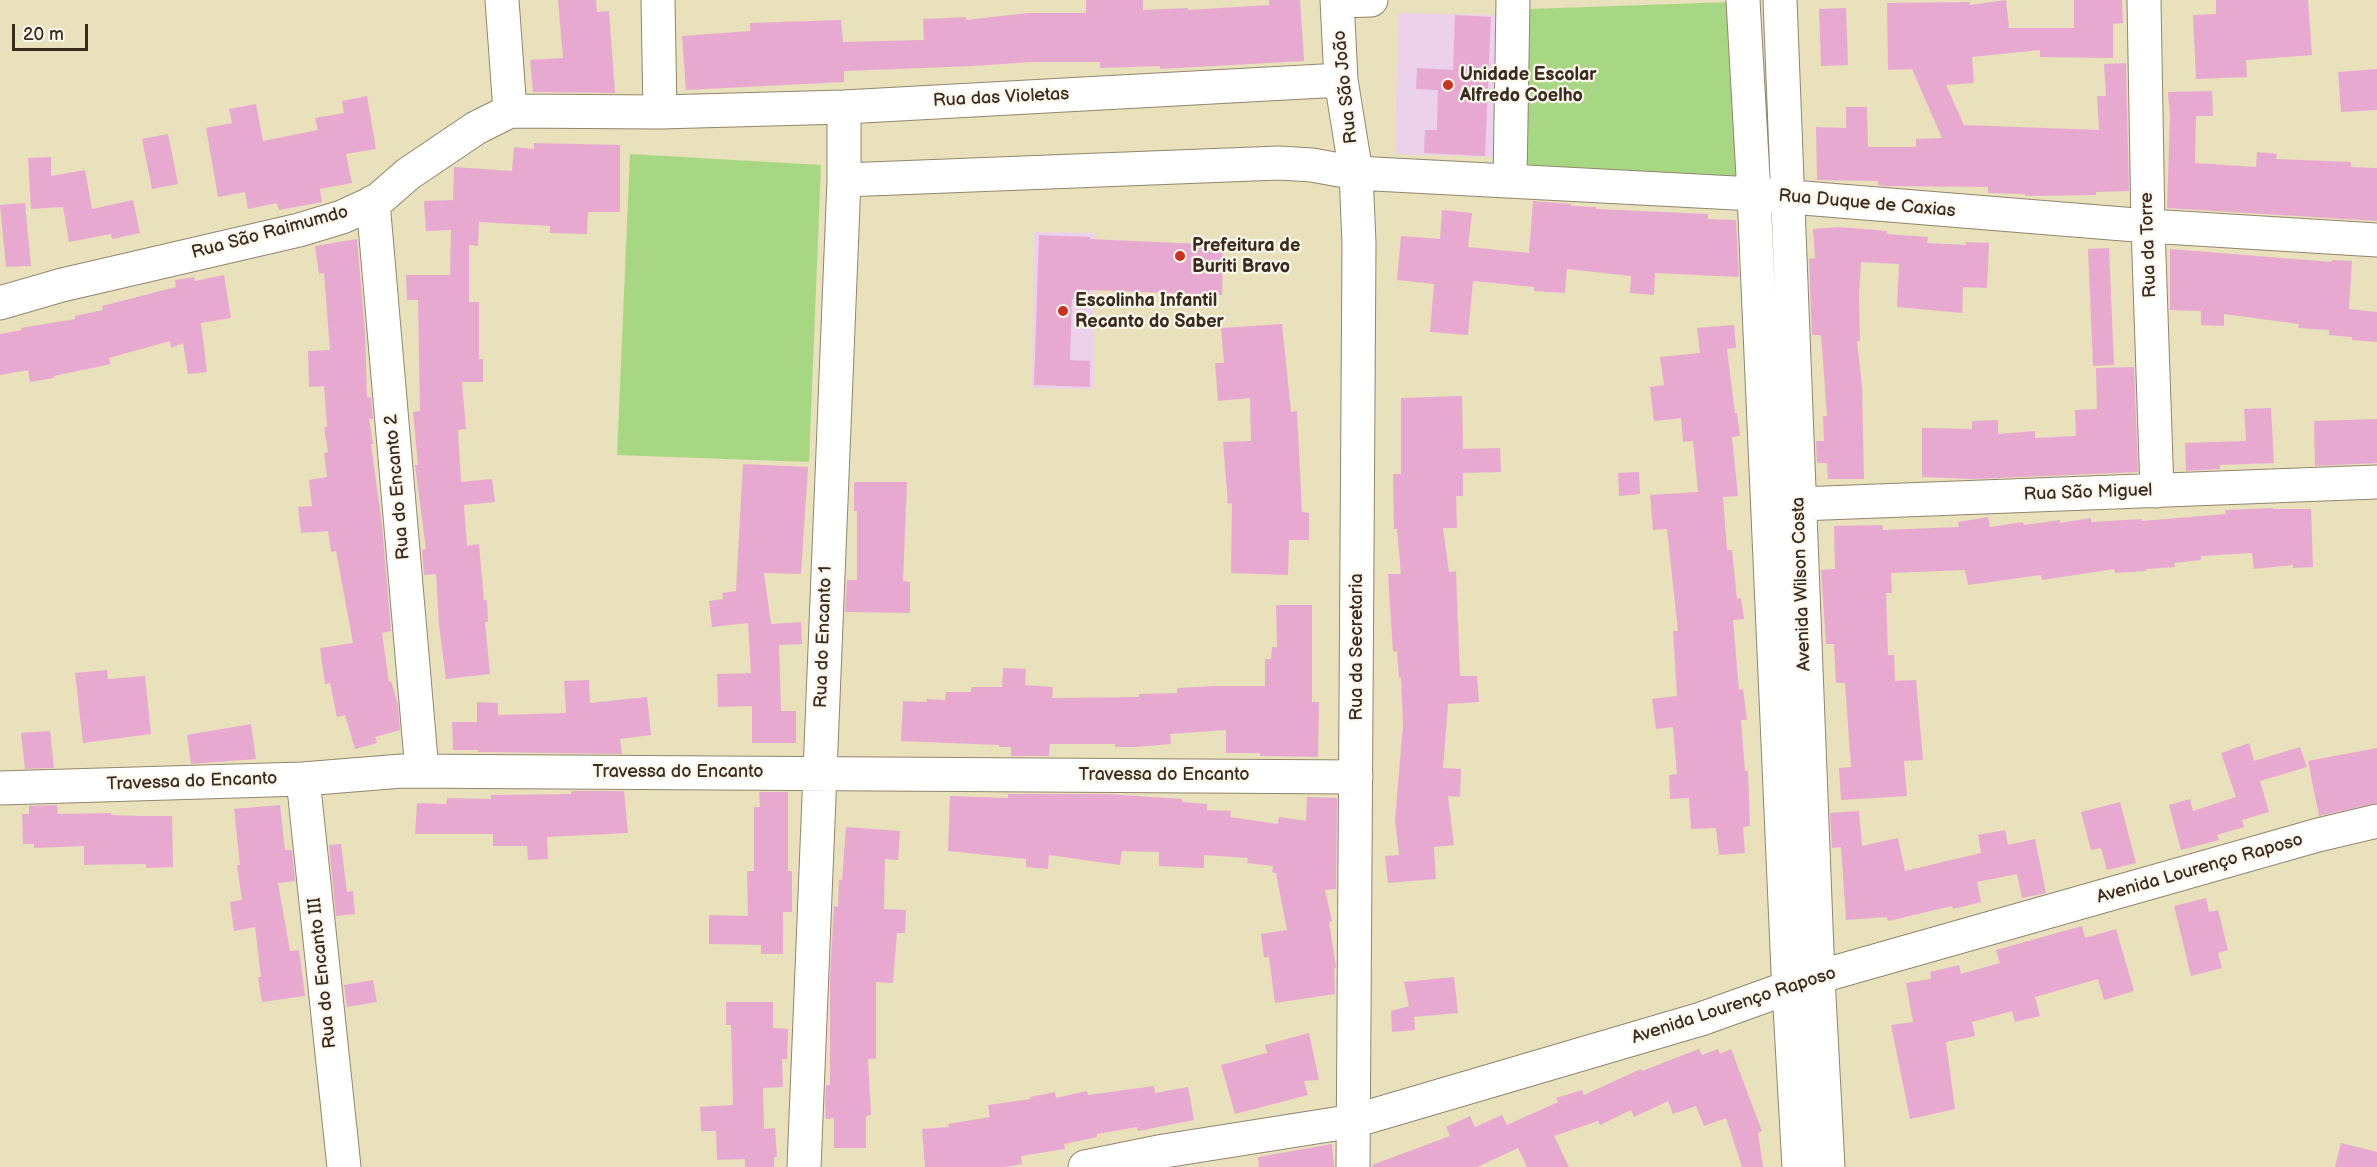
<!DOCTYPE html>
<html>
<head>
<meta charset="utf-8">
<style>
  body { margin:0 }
  #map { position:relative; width:2377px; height:1167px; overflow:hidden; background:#e9e0bc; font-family:"Balsamiq Sans",sans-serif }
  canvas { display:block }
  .scale { position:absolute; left:12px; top:24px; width:76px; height:27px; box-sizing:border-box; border:3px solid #3b2a1e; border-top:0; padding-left:8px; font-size:18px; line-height:21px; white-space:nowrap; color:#3b2a1e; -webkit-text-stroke:4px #fbf7ec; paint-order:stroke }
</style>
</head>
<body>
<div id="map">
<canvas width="2377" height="1167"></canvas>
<div class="scale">20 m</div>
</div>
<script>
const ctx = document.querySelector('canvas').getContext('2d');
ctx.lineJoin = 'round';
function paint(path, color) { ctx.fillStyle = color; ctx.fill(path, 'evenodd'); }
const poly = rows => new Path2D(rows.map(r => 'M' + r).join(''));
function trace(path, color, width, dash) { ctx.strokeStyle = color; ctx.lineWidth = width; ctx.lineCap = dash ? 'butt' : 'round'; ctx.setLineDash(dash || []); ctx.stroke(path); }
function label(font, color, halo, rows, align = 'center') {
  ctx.font = font + ' "Balsamiq Sans",sans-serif'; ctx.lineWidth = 4.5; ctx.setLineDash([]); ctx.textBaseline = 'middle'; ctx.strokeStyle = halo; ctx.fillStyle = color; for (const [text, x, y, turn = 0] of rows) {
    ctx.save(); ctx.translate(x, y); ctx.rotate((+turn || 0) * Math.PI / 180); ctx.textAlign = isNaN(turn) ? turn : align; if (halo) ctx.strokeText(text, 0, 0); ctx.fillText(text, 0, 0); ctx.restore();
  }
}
const built = poly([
  [1398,13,1500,15,1498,157,1395,154],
  [1034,232,1095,233,1093,389,1032,388]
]);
const green = poly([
  [1732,2,1740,177,1525,168,1529,9],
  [630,154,821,165,809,462,617,455]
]);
const building = poly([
  [558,0,596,0,597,12,609,11,615,93,533,92,530,60,563,58],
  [1086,0,1143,0,1143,10,1188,8,1188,10,1269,5,1269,0,1300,0,1304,61,1160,69,1160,66,1100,68,1100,62,1031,62,974,66,844,71,844,82,686,90,682,36,750,31,750,23,841,20,843,42,924,40,923,19,966,17,966,20,1028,13,1086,13],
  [2006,0,2009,28,2074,28,2074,0,2122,0,2123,23,2113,24,2113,58,2040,57,2040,50,1972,57,1974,83,1946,85,1964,125,2099,130,2097,96,2106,96,2104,64,2126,63,2129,191,2096,192,2096,195,2025,196,2025,194,1988,193,1988,187,1885,186,1878,185,1878,181,1817,180,1816,127,1846,128,1846,107,1867,107,1868,147,1916,147,1916,139,1942,138,1912,69,1888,70,1887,3,1970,2,1970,5],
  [2216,0,2308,0,2312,55,2246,60,2247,77,2196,79,2193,15,2216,14],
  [1846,8,1848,65,1821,66,1819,9],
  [1455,15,1491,17,1485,156,1424,153,1425,130,1437,130,1438,90,1416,89,1417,68,1453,70],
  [2377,69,2377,110,2341,112,2338,72],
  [2212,91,2213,116,2196,116,2195,163,2256,167,2257,152,2277,154,2276,159,2351,162,2351,167,2377,168,2377,221,2167,208,2170,117,2168,92],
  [367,96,376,149,346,154,352,183,320,189,322,202,279,210,277,203,248,209,245,192,218,197,206,128,232,123,229,109,256,104,263,141,318,130,315,118,344,113,342,101],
  [168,134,178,184,152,189,142,139],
  [534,143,620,145,620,212,588,212,587,234,550,233,550,226,479,222,478,246,469,245,469,302,479,302,479,359,483,359,483,382,462,382,466,429,458,430,461,482,492,479,495,502,464,505,467,546,479,544,484,600,487,600,488,622,485,622,490,674,446,679,439,625,436,574,424,575,422,550,426,549,415,465,418,465,413,412,420,411,418,300,407,300,406,275,450,275,451,230,426,231,424,201,453,200,454,167,512,171,514,147,534,149],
  [51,157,51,176,85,170,92,209,133,200,140,233,112,239,111,234,69,242,63,207,31,209,28,158],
  [1533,201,1571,204,1571,206,1596,207,1596,209,1708,214,1708,219,1736,220,1739,277,1655,273,1654,295,1630,293,1631,276,1567,269,1565,293,1534,291,1534,287,1473,281,1468,335,1430,332,1434,284,1397,280,1401,236,1440,239,1442,210,1472,213,1468,247,1529,253],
  [25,203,31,266,6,267,0,205],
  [1838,227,1887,231,1886,234,1928,237,1927,243,1966,245,1966,242,1989,243,1987,288,1963,287,1962,313,1897,307,1899,264,1861,262,1859,296,1860,341,1857,341,1862,387,1864,479,1828,479,1827,463,1817,463,1816,441,1824,441,1823,416,1827,416,1821,335,1812,335,1809,259,1815,258,1813,229],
  [1039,235,1090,237,1090,239,1223,245,1222,295,1089,290,1088,299,1072,299,1070,360,1090,361,1090,387,1034,385],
  [357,239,365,331,367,397,371,397,373,419,369,419,373,444,371,444,382,525,391,631,382,633,389,682,391,681,398,705,400,730,375,737,377,743,355,749,345,715,337,717,330,683,325,684,320,648,353,643,336,551,331,552,328,531,301,533,298,507,312,506,309,480,327,477,324,453,328,452,324,427,327,427,324,386,309,387,308,351,330,350,324,273,319,274,315,246],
  [2109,248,2114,365,2093,366,2088,249],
  [2170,249,2332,262,2332,260,2352,261,2349,309,2377,312,2377,342,2352,340,2352,337,2329,335,2329,330,2298,328,2299,324,2224,314,2224,326,2201,325,2201,311,2170,310],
  [224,275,231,318,201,323,207,372,188,374,183,343,171,348,170,341,109,358,111,364,54,376,54,378,30,382,28,370,0,375,0,334,22,330,21,328,75,319,75,316,103,310,102,306,176,287,175,280,194,277,195,281],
  [1282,324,1291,412,1297,411,1302,512,1309,513,1309,540,1289,540,1288,575,1231,573,1232,503,1228,504,1223,442,1251,441,1250,398,1218,401,1215,363,1224,363,1221,328],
  [1734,325,1736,348,1727,349,1735,413,1737,413,1740,436,1732,437,1738,496,1723,497,1727,550,1732,550,1737,599,1741,598,1744,619,1733,620,1739,690,1743,689,1747,720,1741,720,1745,771,1748,771,1750,826,1743,827,1745,853,1719,855,1716,828,1691,829,1689,798,1670,799,1669,775,1677,774,1673,727,1656,729,1652,699,1677,696,1673,631,1678,631,1667,529,1653,530,1650,495,1698,492,1693,441,1683,442,1681,418,1654,421,1650,387,1664,385,1660,357,1700,353,1697,328],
  [2134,367,2138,472,1974,479,1922,477,1922,428,1972,429,1972,421,1998,420,1998,434,2035,431,2035,438,2076,436,2075,410,2097,409,2096,368],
  [1462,396,1463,449,1500,448,1501,472,1463,473,1463,496,1456,496,1457,528,1443,528,1449,572,1456,571,1460,676,1477,676,1479,702,1448,704,1443,768,1461,769,1460,797,1448,796,1454,845,1434,847,1436,879,1388,883,1385,856,1399,855,1395,820,1403,725,1401,678,1399,678,1397,651,1393,652,1388,574,1401,574,1397,529,1394,529,1393,474,1401,474,1401,398],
  [2271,408,2274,463,2220,465,2220,469,2186,471,2185,443,2246,441,2244,409],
  [2377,419,2377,463,2315,466,2314,421],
  [743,464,808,467,801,574,764,573,771,624,801,622,802,644,779,645,781,711,796,711,796,743,752,743,752,706,718,707,717,674,751,673,748,623,712,627,709,601,723,599,722,593,736,591],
  [1639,472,1640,494,1619,496,1618,473],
  [854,482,907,482,903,581,910,582,910,613,845,612,847,580,857,580,857,511,854,511],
  [2273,508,2273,509,2311,509,2313,567,2293,568,2293,565,2254,569,2252,553,2201,556,2201,560,2174,563,2175,567,2146,569,2146,571,2115,573,2114,569,2042,580,2041,575,1968,585,1965,570,1891,573,1892,593,1886,593,1888,655,1894,655,1895,681,1916,680,1923,760,1904,761,1907,796,1841,800,1839,768,1851,767,1845,683,1836,683,1834,644,1826,644,1821,570,1835,569,1834,526,1882,525,1883,530,1959,527,1958,522,1988,517,1990,527,2023,522,2024,525,2060,520,2060,523,2091,518,2091,522,2142,519,2142,521,2226,514,2225,510],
  [1276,605,1312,605,1312,702,1319,702,1318,757,1260,756,1260,753,1226,753,1226,730,1170,734,1171,744,1136,747,1115,747,1115,744,1050,744,1049,756,1011,756,1011,747,999,747,999,745,901,741,903,701,927,702,927,699,945,700,946,692,971,692,971,687,1002,687,1003,668,1026,669,1025,685,1053,687,1052,698,1139,697,1139,694,1177,693,1177,688,1215,686,1265,686,1265,659,1271,659,1272,647,1277,647],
  [107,670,108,679,145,676,151,734,83,743,75,673],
  [589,680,590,703,647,697,651,735,620,739,622,754,478,752,478,750,453,750,452,722,477,722,477,702,498,703,498,715,566,713,564,681],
  [251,724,256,759,191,764,187,735],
  [50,731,54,768,25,769,21,733],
  [2249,743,2254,761,2300,747,2307,767,2260,781,2269,812,2242,820,2244,827,2217,835,2219,840,2181,850,2169,805,2190,799,2193,811,2236,797,2221,753],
  [2377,748,2377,803,2319,816,2308,761],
  [571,791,624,791,628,833,547,837,548,859,528,860,527,846,493,846,493,834,415,834,417,803,446,804,447,798,491,799,491,795,571,794],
  [759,792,788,792,788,871,792,871,792,912,783,912,783,954,761,954,761,945,709,944,709,915,748,916,747,871,754,871,754,807,760,807],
  [1008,794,1107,794,1182,799,1182,802,1207,804,1207,810,1231,811,1230,817,1278,824,1279,817,1306,821,1307,797,1337,798,1336,889,1325,890,1332,921,1329,922,1336,967,1334,969,1335,994,1275,1003,1269,957,1264,957,1261,934,1287,930,1276,873,1272,872,1273,866,1247,863,1248,858,1204,855,1204,868,1159,866,1159,852,1122,851,1120,865,1049,855,1048,869,1026,867,1026,859,948,851,950,796,1008,798],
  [2120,802,2136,863,2107,870,2101,848,2091,850,2081,812],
  [57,805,58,814,111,813,111,815,140,816,172,816,173,867,146,868,146,864,84,865,84,846,34,848,34,844,23,844,22,814,29,814,29,806],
  [280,805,285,850,292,850,295,881,278,883,290,951,299,950,305,996,262,1002,258,977,261,977,255,927,234,931,230,902,242,900,237,865,240,865,234,809],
  [1859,811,1862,846,1898,838,1905,871,1981,853,1978,835,2005,830,2008,845,2035,839,2046,893,2022,898,2017,874,1977,882,1981,902,1953,909,1952,906,1888,921,1887,917,1846,920,1841,847,1832,848,1830,813],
  [846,827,900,831,898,860,885,859,884,909,906,910,905,933,897,933,893,983,876,982,876,1059,868,1059,871,1115,866,1116,866,1148,834,1148,834,1118,826,1119,825,1103,826,1085,830,1085,830,979,834,906,838,907,839,880,842,880],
  [341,844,347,892,353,891,355,914,336,916,329,845],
  [2206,898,2209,912,2218,910,2228,950,2218,953,2222,968,2191,976,2174,906],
  [2082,926,2085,938,2116,929,2134,991,2104,1000,2098,979,2035,997,2040,1016,2015,1022,2012,1011,1972,1022,1975,1036,1946,1042,1955,1109,1910,1119,1891,1025,1913,1022,1906,983,1931,979,1930,972,1959,965,1961,974,2000,963,1996,950],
  [1454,977,1458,1013,1414,1017,1415,1030,1392,1032,1391,1011,1409,1006,1404,982],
  [373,980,377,1002,347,1007,344,985],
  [726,1002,773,1002,773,1028,788,1029,787,1059,782,1059,783,1087,763,1088,764,1129,775,1128,777,1157,774,1157,774,1167,745,1167,745,1159,717,1160,716,1131,701,1131,700,1107,733,1105,731,1025,726,1025],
  [1309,1033,1319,1080,1304,1081,1308,1095,1235,1114,1221,1065,1267,1053,1265,1045],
  [1699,1049,1702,1055,1718,1049,1720,1054,1731,1049,1762,1131,1758,1133,1763,1167,1742,1167,1726,1118,1704,1126,1696,1106,1673,1114,1668,1101,1634,1117,1631,1110,1600,1125,1598,1121,1554,1136,1569,1167,1527,1167,1518,1148,1477,1167,1373,1167,1372,1165,1450,1136,1446,1127,1470,1116,1475,1127,1502,1115,1507,1125,1558,1102,1556,1098,1582,1090,1584,1095,1641,1069,1642,1071],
  [1154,1086,1155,1093,1188,1087,1194,1120,1138,1131,1137,1127,1097,1134,1097,1137,1064,1144,1065,1149,1021,1156,1022,1164,1005,1167,925,1167,922,1129,949,1127,948,1124,990,1117,988,1105,1031,1099,1030,1097,1055,1092,1056,1098,1087,1091,1088,1095],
  [2341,1143,2377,1152,2377,1167,2335,1167],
  [1332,1144,1334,1167,1259,1167,1258,1157]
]);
const minor = poly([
  [502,0,510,111],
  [658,0,660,112],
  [1337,0,1341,80,1356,173,1359,243,1353,1167],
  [1743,0,1754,194,1788,971,1799,1167],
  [1780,0,1818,977,1828,1167],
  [2144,0,2148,226,2157,491],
  [1338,1,1371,0],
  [844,180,1279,163,1312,165,1356,173,1754,194,2148,226,2377,240],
  [1510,181,1513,0],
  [373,202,422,771],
  [0,303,62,285,299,230,342,217,377,201,408,174,476,128,510,111,660,112,844,107,1341,80],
  [1799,504,2377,482],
  [303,779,344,1167],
  [0,788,303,779,402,771,1356,777],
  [804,1167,844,180,844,107],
  [1085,1167,1164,1151,1354,1121,1701,1019,1818,977,2318,835,2377,821]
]);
const markers = [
  [1448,85,6,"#c8321e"],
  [1180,256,6,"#c8321e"],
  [1063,311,6,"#c8321e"]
];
const poiNames = [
  ["Unidade Escolar",1460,75],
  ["Alfredo Coelho",1460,96],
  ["Prefeitura de",1192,246],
  ["Buriti Bravo",1192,267],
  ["Escolinha Infantil",1075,301],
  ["Recanto do Saber",1075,322]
];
const streetNames = [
  ["Rua São João",1346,87,-96],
  ["Rua das Violetas",1001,98,-3],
  ["Rua Duque de Caxias",1867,204,5],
  ["Rua São Raimumdo",270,233,-15],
  ["Rua da Torre",2149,245,-92],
  ["Rua do Encanto 2",398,487,-95],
  ["Rua São Miguel",2088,493,-2],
  ["Avenida Wilson Costa",1802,584,-92],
  ["Rua do Encanto 1",824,637,-88],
  ["Rua da Secretaria",1357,647,-90],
  ["Travessa do Encanto",678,772],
  ["Travessa do Encanto",1164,775],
  ["Travessa do Encanto",192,782,-2],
  ["Avenida Lourenço Raposo",2200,869,-16],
  ["Rua do Encanto III",323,973,-96],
  ["Avenida Lourenço Raposo",1734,1006,-18]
];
paint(built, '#ecd1ea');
paint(green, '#a8d784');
paint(building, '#e8a9d1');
trace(minor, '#92856d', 35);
trace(minor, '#fff', 33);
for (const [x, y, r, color] of markers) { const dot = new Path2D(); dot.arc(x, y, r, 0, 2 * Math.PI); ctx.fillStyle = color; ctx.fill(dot); trace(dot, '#fbf7ec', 2); }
label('bold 18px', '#3b2a1e', '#fbf7ec', poiNames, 'left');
label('18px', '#3b2a1e', '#fbf7ec', streetNames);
</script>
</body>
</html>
